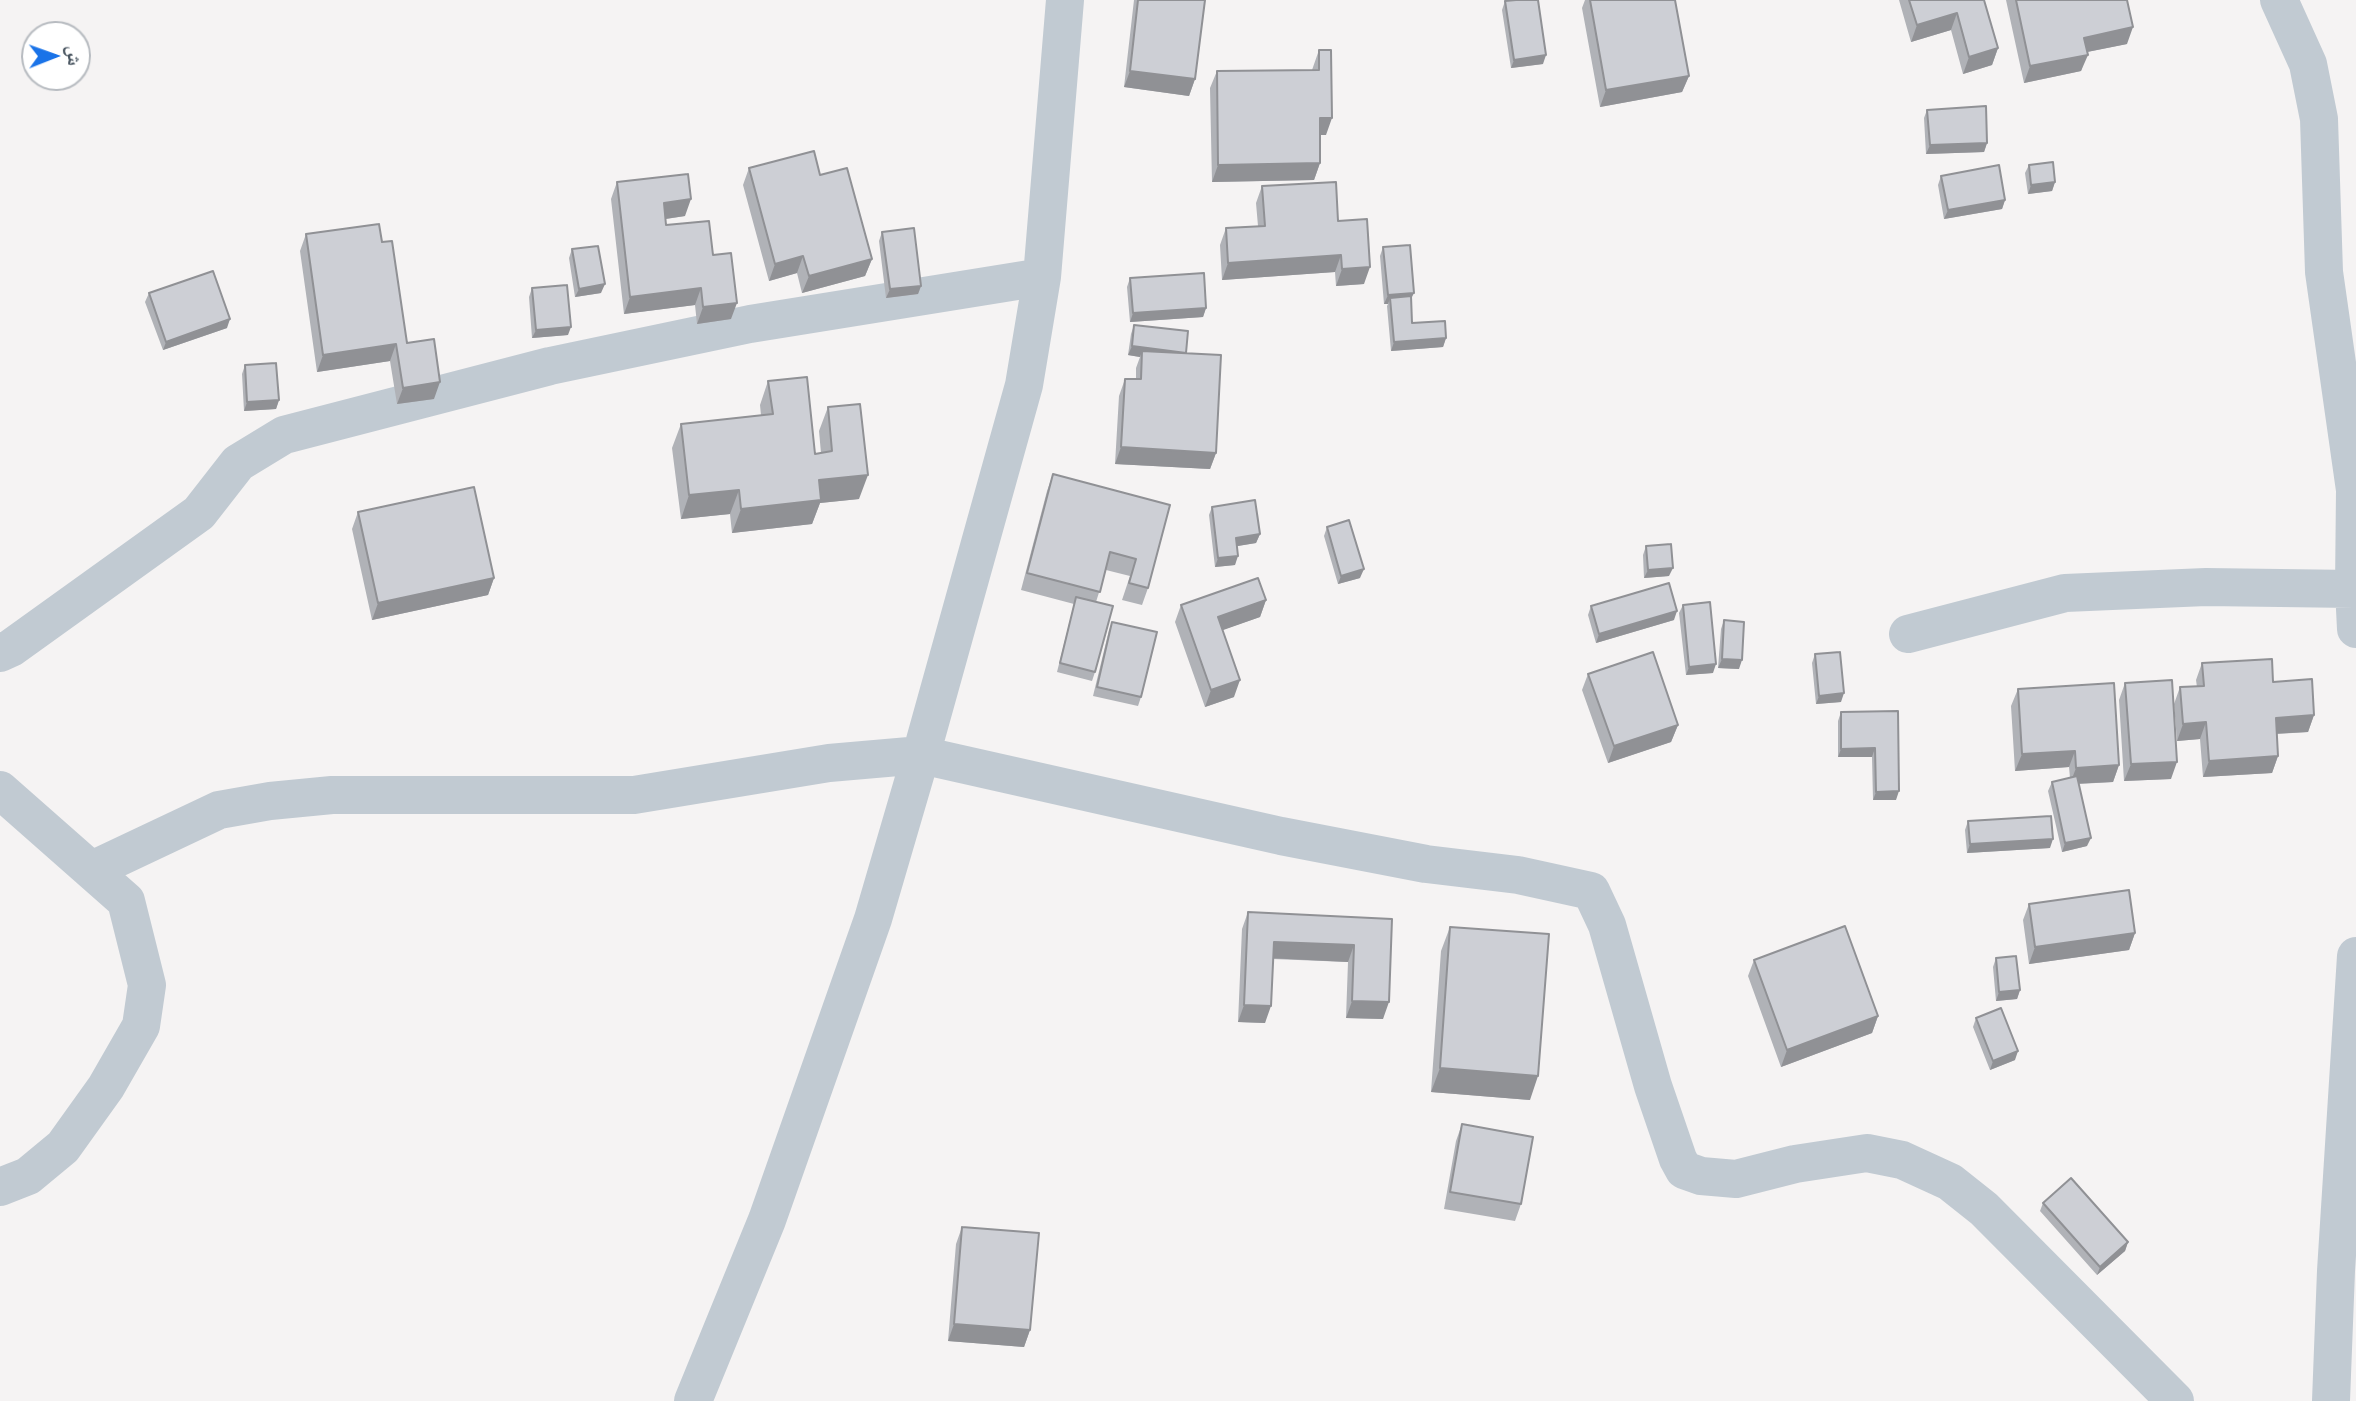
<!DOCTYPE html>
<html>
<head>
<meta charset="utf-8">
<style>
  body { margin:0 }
  #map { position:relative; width:2356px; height:1401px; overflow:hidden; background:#f5f3f3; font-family:Manrope,"Noto Naskh Arabic",sans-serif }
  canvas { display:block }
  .north { position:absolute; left:21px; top:21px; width:70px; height:70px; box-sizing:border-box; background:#fff; border:2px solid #b7bbc0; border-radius:50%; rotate:89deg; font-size:19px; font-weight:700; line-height:28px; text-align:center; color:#4a5661 }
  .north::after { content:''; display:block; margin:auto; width:24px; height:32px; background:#1a73e8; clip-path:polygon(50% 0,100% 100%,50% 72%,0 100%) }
</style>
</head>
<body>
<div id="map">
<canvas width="2356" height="1401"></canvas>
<div class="north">ش</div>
</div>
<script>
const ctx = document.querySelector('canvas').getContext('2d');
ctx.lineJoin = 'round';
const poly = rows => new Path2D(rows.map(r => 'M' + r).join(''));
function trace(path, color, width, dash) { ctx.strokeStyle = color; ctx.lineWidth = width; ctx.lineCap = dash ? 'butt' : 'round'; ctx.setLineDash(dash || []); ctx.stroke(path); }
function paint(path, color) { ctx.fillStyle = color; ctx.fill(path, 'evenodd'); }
const minor = poly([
  [2279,0,2308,64,2319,119,2324,272,2355,490,2354,589,2356,629],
  [1908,634,2065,593,2206,587,2354,589],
  [0,653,11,648,199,513,238,463,284,435,550,366,750,324,1042,277],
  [0,790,126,901,147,985,141,1026,106,1087,63,1147,28,1176,0,1187],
  [92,870,219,810,270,801,332,795,634,795,829,763,921,755,1281,836,1426,864,1518,875,1591,891,1607,925,1653,1086,1678,1159,1684,1170,1701,1176,1736,1179,1795,1164,1867,1153,1902,1160,1950,1182,1984,1209,2175,1401],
  [693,1401,767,1220,873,919,921,755,1024,385,1042,277,1065,0],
  [2331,1401,2336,1271,2356,956]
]);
const wall = poly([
  [1134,0,1205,0,1195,79,1189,96,1124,87],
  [1585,0,1675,0,1689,76,1682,92,1600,107,1582,8],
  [1899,0,1984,0,1998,48,1992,65,1963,74,1951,30,1911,42],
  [2006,0,2127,0,2127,44,2087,52,2081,71,2024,83],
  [1505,1,1543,64,1511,68,1502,10],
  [1319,50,1326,135,1320,135,1320,163,1314,180,1212,182,1210,88,1217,71,1312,70],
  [1927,110,1987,143,1984,152,1926,154,1924,118],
  [2029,165,2055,182,2052,191,2028,194,2025,173],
  [749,168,820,175,872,259,865,276,802,293,797,273,769,281,743,185],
  [1941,176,2005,200,2002,209,1944,219,1938,185],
  [617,182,685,216,666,219,666,225,713,255,731,319,697,324,695,305,624,314,611,199],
  [1262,186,1338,221,1364,284,1336,286,1335,272,1222,280,1220,245,1226,228,1258,226,1256,203],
  [882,232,921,286,918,294,886,298,879,241],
  [306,234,407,343,434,399,397,404,390,361,317,372,300,251],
  [1383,247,1411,300,1412,323,1446,338,1443,347,1391,351,1387,306,1388,304,1384,304,1380,256],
  [572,249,601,293,575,297,569,258],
  [1130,278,1206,308,1203,317,1130,322,1127,287],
  [532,288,568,335,532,338,529,297],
  [149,293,227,328,163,350,145,302],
  [1134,325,1186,353,1216,453,1210,469,1115,464,1119,396,1125,379,1136,379,1136,368,1140,357,1128,355,1131,334],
  [245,365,279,400,276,409,244,411,242,374],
  [768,381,815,454,821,453,819,431,828,407,859,499,820,503,812,524,732,533,730,514,681,519,672,448,681,424,761,415,760,405],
  [1053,474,1170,505,1148,588,1142,605,1122,600,1130,576,1106,570,1096,602,1095,672,1092,681,1057,672,1074,604,1021,590,1047,491],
  [1212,507,1260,534,1256,543,1237,546,1235,565,1215,567,1209,515],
  [358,512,494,578,488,595,372,620,352,529],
  [1327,527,1360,578,1338,584,1324,536],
  [1646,546,1669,576,1644,578,1643,555],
  [1266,600,1260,617,1222,630,1234,697,1205,707,1175,622,1181,605],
  [1683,605,1713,673,1686,675,1679,613],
  [1591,606,1674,620,1596,643,1588,615],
  [1724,620,1739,669,1718,668,1721,629],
  [1112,622,1141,697,1138,706,1093,696,1109,630],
  [1815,654,1841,702,1816,704,1812,663],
  [2202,663,2273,682,2314,715,2308,732,2277,734,2278,756,2272,773,2203,777,2200,739,2177,741,2174,704,2180,687,2197,687,2196,680],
  [1588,674,1678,725,1671,742,1608,763,1582,690],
  [2125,683,2171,779,2124,781,2119,700],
  [2018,689,2119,765,2113,782,2079,784,2087,846,2062,852,2048,791,2052,782,2070,778,2069,767,2015,771,2011,706],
  [1898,711,1896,800,1873,800,1872,757,1838,757,1838,721,1841,712],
  [1968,821,2050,848,1967,853,1965,830],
  [2029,904,2135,933,2129,950,2029,964,2023,920],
  [1248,912,1392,919,1383,1019,1346,1018,1348,962,1273,959,1265,1023,1238,1022,1242,929],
  [1450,927,1530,1100,1431,1092,1441,951],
  [1996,958,2020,990,2017,999,1996,1001,1993,967],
  [1754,960,1878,1016,1872,1033,1781,1067,1748,976],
  [1976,1018,2015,1060,1990,1070,1973,1027],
  [1462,1124,1521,1204,1515,1221,1444,1209,1456,1141],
  [2043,1203,2128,1242,2125,1251,2097,1275,2040,1211],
  [962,1227,1030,1330,1024,1347,948,1341,956,1244]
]);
const shadedWall = poly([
  [1957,13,1951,30,1911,42,1917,25],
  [2133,27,2127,44,2077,54,2084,38],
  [1998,48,1992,65,1963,74,1969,57],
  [1546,55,1543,64,1511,68,1514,60],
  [2088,55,2081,71,2024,83,2030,66],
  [1130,71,1195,79,1189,96,1124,87],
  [1689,76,1682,92,1600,107,1606,90],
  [1320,118,1332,118,1326,135,1314,135],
  [1987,143,1984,152,1926,154,1930,145],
  [1320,163,1314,180,1212,182,1218,165],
  [2055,182,2052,191,2028,194,2031,185],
  [691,199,685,216,658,220,664,203],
  [2005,200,2002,209,1944,219,1948,210],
  [1341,255,1335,272,1222,280,1228,263],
  [803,256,797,273,769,281,775,264],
  [872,259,865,276,802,293,809,276],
  [1370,267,1364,284,1336,286,1342,269],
  [605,284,601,293,575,297,579,289],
  [921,286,918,294,886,298,890,289],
  [701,288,695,305,624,314,630,297],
  [1414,293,1410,301,1390,298,1388,304,1384,304,1388,295],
  [737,303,731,319,697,324,703,307],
  [1206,308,1203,317,1130,322,1133,313],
  [230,319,227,328,163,350,166,342],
  [571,327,568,335,532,338,536,330],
  [1446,338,1443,347,1391,351,1394,342],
  [396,344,390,361,317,372,323,355],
  [1132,346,1186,353,1142,351,1140,357,1128,355],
  [440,382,434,399,397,404,403,388],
  [279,400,276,409,244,411,247,402],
  [1121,447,1216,453,1210,469,1115,464],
  [868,475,859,499,820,503,812,524,732,533,741,509,819,480],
  [739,490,730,514,681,519,689,495],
  [1260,534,1256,543,1232,547,1236,538],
  [1238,556,1235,565,1215,567,1218,558],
  [1673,568,1669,576,1644,578,1648,570],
  [1364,569,1360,578,1338,584,1341,576],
  [494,578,488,595,372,620,378,603],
  [1266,600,1260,617,1212,634,1218,617],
  [1677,611,1674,620,1596,643,1599,634],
  [1722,659,1742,660,1739,669,1718,668],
  [1716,664,1713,673,1686,675,1689,667],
  [1240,680,1234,697,1205,707,1211,690],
  [1844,693,1841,702,1816,704,1819,696],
  [2314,715,2308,732,2270,734,2276,718],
  [2206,722,2200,739,2177,741,2183,724],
  [1678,725,1671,742,1608,763,1614,746],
  [1875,748,1872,757,1838,757,1841,749],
  [2075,751,2069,767,2015,771,2022,754],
  [2278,756,2272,773,2203,777,2209,761],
  [2177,762,2171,779,2124,781,2131,764],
  [2119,765,2113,782,2070,784,2076,768],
  [1899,791,1896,800,1873,800,1876,792],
  [2091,838,2087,846,2062,852,2065,843],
  [2053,839,2050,848,1967,853,1970,844],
  [2135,933,2129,950,2029,964,2035,947],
  [1274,942,1354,945,1348,962,1267,958],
  [2020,990,2017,999,1996,1001,1999,992],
  [1352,1001,1389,1002,1383,1019,1346,1018],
  [1244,1005,1271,1006,1265,1023,1238,1022],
  [1878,1016,1872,1033,1781,1067,1787,1050],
  [2018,1051,2015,1060,1990,1070,1993,1061],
  [1440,1068,1538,1076,1530,1100,1431,1092],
  [2128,1242,2125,1251,2097,1275,2100,1267],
  [954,1324,1030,1330,1024,1347,948,1341]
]);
const building = poly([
  [1138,0,1205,0,1195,79,1130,71,1138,0],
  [1516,0,1538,0,1546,55,1514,60,1505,1,1516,0],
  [1590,0,1675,0,1689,76,1606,90,1590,0],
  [1909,0,1984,0,1998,48,1969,57,1957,13,1917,25,1909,0],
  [2016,0,2127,0,2133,27,2084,38,2088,55,2030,66,2016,0],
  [1319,50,1331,50,1332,118,1320,118,1320,163,1218,165,1217,71,1319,70,1319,50],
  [1986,106,1987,143,1930,145,1927,110,1986,106],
  [814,151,820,175,847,168,872,259,809,276,803,256,775,264,749,168,814,151],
  [2053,162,2055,182,2031,185,2029,165,2053,162],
  [1999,165,2005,200,1948,210,1941,176,1999,165],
  [688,174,691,199,664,203,666,225,709,221,713,255,731,253,737,303,703,307,701,288,630,297,617,182,688,174],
  [1336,182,1338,221,1367,219,1370,267,1342,269,1341,255,1228,263,1226,228,1265,226,1262,186,1336,182],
  [379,224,382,242,392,241,407,343,434,339,440,382,403,388,396,344,323,355,306,234,379,224],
  [914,228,921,286,890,289,882,232,914,228],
  [1410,245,1414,293,1388,295,1383,247,1410,245],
  [598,246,605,284,579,289,572,249,598,246],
  [213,271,230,319,166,342,149,293,213,271],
  [1204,273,1206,308,1133,313,1130,278,1204,273],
  [567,285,571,327,536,330,532,288,567,285],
  [1411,296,1412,323,1445,321,1446,338,1394,342,1390,298,1411,296],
  [1134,325,1188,331,1186,353,1132,346,1134,325],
  [1142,351,1221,355,1216,453,1121,447,1125,379,1141,379,1142,351],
  [276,363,279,400,247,402,245,365,276,363],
  [807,377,815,454,832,451,828,407,860,404,868,475,819,480,821,500,741,509,739,490,689,495,681,424,773,414,768,381,807,377],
  [1053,474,1170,505,1148,588,1129,583,1136,559,1110,552,1100,592,1027,573,1053,474],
  [474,487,494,578,378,603,358,512,474,487],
  [1255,500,1260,534,1236,538,1238,556,1218,558,1212,507,1255,500],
  [1349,520,1364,569,1341,576,1327,527,1349,520],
  [1671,544,1673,568,1648,570,1646,546,1671,544],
  [1258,578,1266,600,1218,617,1240,680,1211,690,1181,605,1258,578],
  [1669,583,1677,611,1599,634,1591,606,1669,583],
  [1076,597,1113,606,1095,672,1060,663,1076,597],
  [1710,602,1716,664,1689,667,1683,605,1710,602],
  [1724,620,1744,622,1742,660,1722,659,1724,620],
  [1112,622,1157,632,1141,697,1097,687,1112,622],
  [1653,652,1678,725,1614,746,1588,674,1653,652],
  [1840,652,1844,693,1819,696,1815,654,1840,652],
  [2272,659,2273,682,2312,679,2314,715,2276,718,2278,756,2209,761,2206,722,2183,724,2180,687,2204,686,2202,663,2272,659],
  [2172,680,2177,762,2131,764,2125,683,2172,680],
  [2114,683,2119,765,2076,768,2075,751,2022,754,2018,689,2114,683],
  [1898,711,1899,791,1876,792,1875,748,1841,749,1841,712,1898,711],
  [2077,776,2091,838,2065,843,2052,782,2077,776],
  [2051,816,2053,839,1970,844,1968,821,2051,816],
  [2129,890,2135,933,2035,947,2029,904,2129,890],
  [1248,912,1392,919,1389,1002,1352,1001,1354,945,1274,942,1271,1006,1244,1005,1248,912],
  [1845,926,1878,1016,1787,1050,1754,960,1845,926],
  [1450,927,1549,934,1538,1076,1440,1068,1450,927],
  [2016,956,2020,990,1999,992,1996,958,2016,956],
  [2001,1008,2018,1051,1993,1061,1976,1018,2001,1008],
  [1462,1124,1533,1137,1521,1204,1450,1192,1462,1124],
  [2071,1178,2128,1242,2100,1267,2043,1203,2071,1178],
  [962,1227,1039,1233,1030,1330,954,1324,962,1227]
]);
trace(minor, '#c1cad2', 38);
paint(wall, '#b0b2b7');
paint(shadedWall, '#909195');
paint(building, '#cdcfd5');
trace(building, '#909195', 2);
</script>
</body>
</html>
